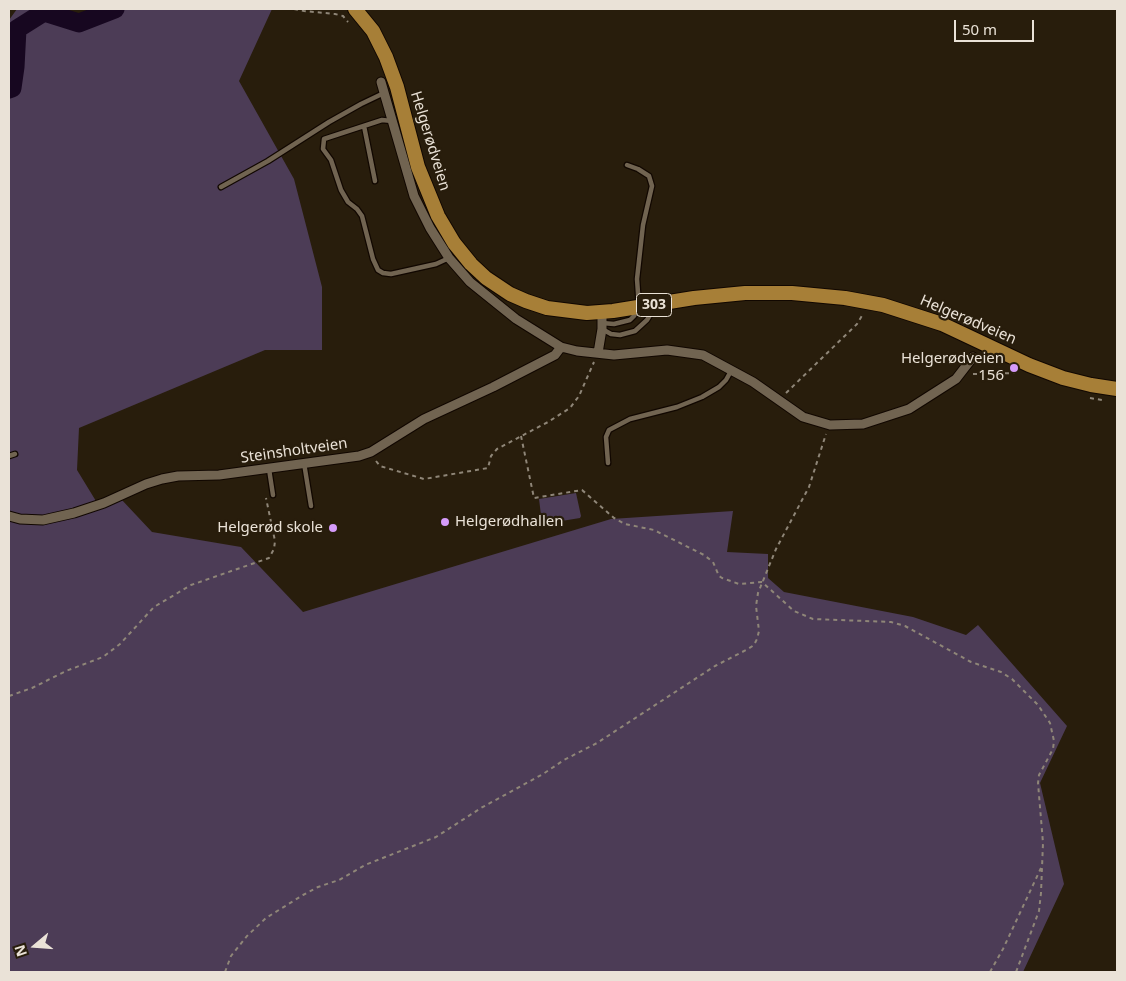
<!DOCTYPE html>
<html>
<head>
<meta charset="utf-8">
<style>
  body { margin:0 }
  #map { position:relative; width:1126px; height:981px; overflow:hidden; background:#281d0c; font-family:"Noto Sans",sans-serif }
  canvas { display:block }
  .frame { position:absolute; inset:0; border:10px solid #eae2d7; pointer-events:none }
  .north { position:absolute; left:10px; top:921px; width:50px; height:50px; -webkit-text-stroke:4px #281d0c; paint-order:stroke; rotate:252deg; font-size:14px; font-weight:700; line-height:20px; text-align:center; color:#eae2d7 }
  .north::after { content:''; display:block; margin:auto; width:18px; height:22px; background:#eae2d7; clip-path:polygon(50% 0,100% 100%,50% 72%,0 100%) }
  .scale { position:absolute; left:954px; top:20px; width:80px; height:22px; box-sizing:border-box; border:2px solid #eae2d7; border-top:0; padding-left:6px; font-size:15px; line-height:18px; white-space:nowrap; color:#eae2d7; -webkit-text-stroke:4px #281d0c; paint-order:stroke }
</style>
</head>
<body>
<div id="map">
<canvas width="1126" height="981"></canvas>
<div class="frame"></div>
<div class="north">N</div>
<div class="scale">50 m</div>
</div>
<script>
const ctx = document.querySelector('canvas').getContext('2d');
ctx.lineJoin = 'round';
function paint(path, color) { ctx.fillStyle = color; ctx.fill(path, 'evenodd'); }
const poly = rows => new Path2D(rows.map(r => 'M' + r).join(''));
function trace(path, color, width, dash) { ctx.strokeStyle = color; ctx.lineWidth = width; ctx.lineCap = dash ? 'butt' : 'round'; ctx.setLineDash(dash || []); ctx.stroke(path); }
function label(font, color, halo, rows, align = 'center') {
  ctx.font = font + ' "Noto Sans",sans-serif'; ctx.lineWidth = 4.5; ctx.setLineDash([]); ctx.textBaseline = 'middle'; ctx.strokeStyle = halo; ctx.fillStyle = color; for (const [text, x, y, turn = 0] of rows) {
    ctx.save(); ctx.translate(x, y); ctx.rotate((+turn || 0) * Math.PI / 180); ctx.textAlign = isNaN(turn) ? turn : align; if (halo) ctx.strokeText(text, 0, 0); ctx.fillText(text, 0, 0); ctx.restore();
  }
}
const green = poly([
  [17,9,58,9,80,22,117,9,272,9,239,81,294,179,322,287,322,350,265,350,79,428,77,470,99,506,121,499,152,532,241,547,303,612,611,519,733,511,727,552,768,554,768,578,784,592,913,617,966,635,978,625,1067,726,1040,783,1064,884,1023,972,9,972,9,20],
  [576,493,581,516,580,518,543,524,542,523,539,499]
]);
const river = poly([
  [9,89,12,88,15,67,17,29,44,12,79,23,115,9]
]);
const path = poly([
  [294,9,304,11,335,14,343,16,348,22],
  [973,374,1015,373],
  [786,393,857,324,863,314],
  [1090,398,1102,400],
  [521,436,534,498,582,490,614,518,625,524,654,530,704,555,713,562,719,576,722,578,739,584,762,582,794,611,813,619,891,622,905,626,971,662,1001,672,1012,679,1038,705,1050,723,1054,741,1053,749,1039,775,1038,783,1043,843,1041,893,1039,911,1016,972],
  [376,461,380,466,424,479,488,468,491,456,497,449,548,422,570,408,579,396,594,362],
  [9,696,32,688,66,671,103,657,120,644,154,607,191,585,269,558,274,549,275,541,266,498],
  [225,972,231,956,247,936,266,918,303,895,318,887,339,880,365,865,436,837,481,808,543,774,564,760,597,743,715,666,748,649,754,645,757,639,759,631,756,606,758,593,776,549,809,487,826,434],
  [990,972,1003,949,1041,868]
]);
const lane = poly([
  [392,121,382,120,330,137,324,139,323,149,331,160,341,190,348,202,357,209,362,216,373,259,378,270,383,273,391,274,436,264,449,258],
  [364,126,375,181],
  [221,187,268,161,329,122,361,104,384,93],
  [602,323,614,324,630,320,634,316,639,307,637,279,643,225,652,186,649,176,638,169,627,165],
  [602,329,611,334,620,335,635,331,647,320,655,307],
  [9,456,15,454],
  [304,463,311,506],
  [608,463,606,437,609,430,630,419,677,407,702,397,719,387,726,380,731,371],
  [269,469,273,495]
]);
const street = poly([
  [381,82,414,196,430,228,449,258,470,282,516,319,561,347,577,351,614,355,667,350,703,355,753,382,803,417,830,425,863,424,909,409,956,379,973,357],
  [598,353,602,329,602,312],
  [9,516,20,519,43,520,74,513,104,503,146,484,162,479,178,476,219,475,359,456,371,452,424,419,493,387,555,355,561,347]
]);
const primary = poly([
  [355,9,373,31,386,57,397,87,418,167,438,216,454,243,471,264,486,278,510,294,526,301,547,308,587,313,613,311,694,298,745,293,792,293,845,298,883,305,942,324,1029,365,1063,378,1091,385,1117,389]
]);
const markers = [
  [1014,368,5,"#d59bfa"],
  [445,522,5,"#d59bfa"],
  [333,528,5,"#d59bfa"]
];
const shields = [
  [654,305,35]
];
const shieldNames = [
  ["303",654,305]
];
const streetNames = [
  ["Helgerødveien",430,141,73],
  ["Helgerødveien",968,320,23],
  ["Steinsholtveien",294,451,-8]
];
const poiNames = [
  ["Helgerødveien",1004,359],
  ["156",1004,376],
  ["Helgerødhallen",455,522,"left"],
  ["Helgerød skole",323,528]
];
paint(green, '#4c3c56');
trace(river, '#170720', 19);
trace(lane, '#110700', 7);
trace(street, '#110700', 11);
trace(primary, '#110700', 16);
trace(path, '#8f8678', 2, [4, 4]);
trace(lane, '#716451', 4.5);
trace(street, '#716451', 9);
trace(primary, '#a77f37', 14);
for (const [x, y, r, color] of markers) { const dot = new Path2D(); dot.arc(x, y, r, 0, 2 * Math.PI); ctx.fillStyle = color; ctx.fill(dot); trace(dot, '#281d0c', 2); }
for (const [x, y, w] of shields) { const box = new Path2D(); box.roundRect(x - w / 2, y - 11.5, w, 23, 4); ctx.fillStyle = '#281d0c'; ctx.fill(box); trace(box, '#eae2d7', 1); }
label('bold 14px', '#eae2d7', null, shieldNames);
label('15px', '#eae2d7', '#281d0c', streetNames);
label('15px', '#eae2d7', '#281d0c', poiNames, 'right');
</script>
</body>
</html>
